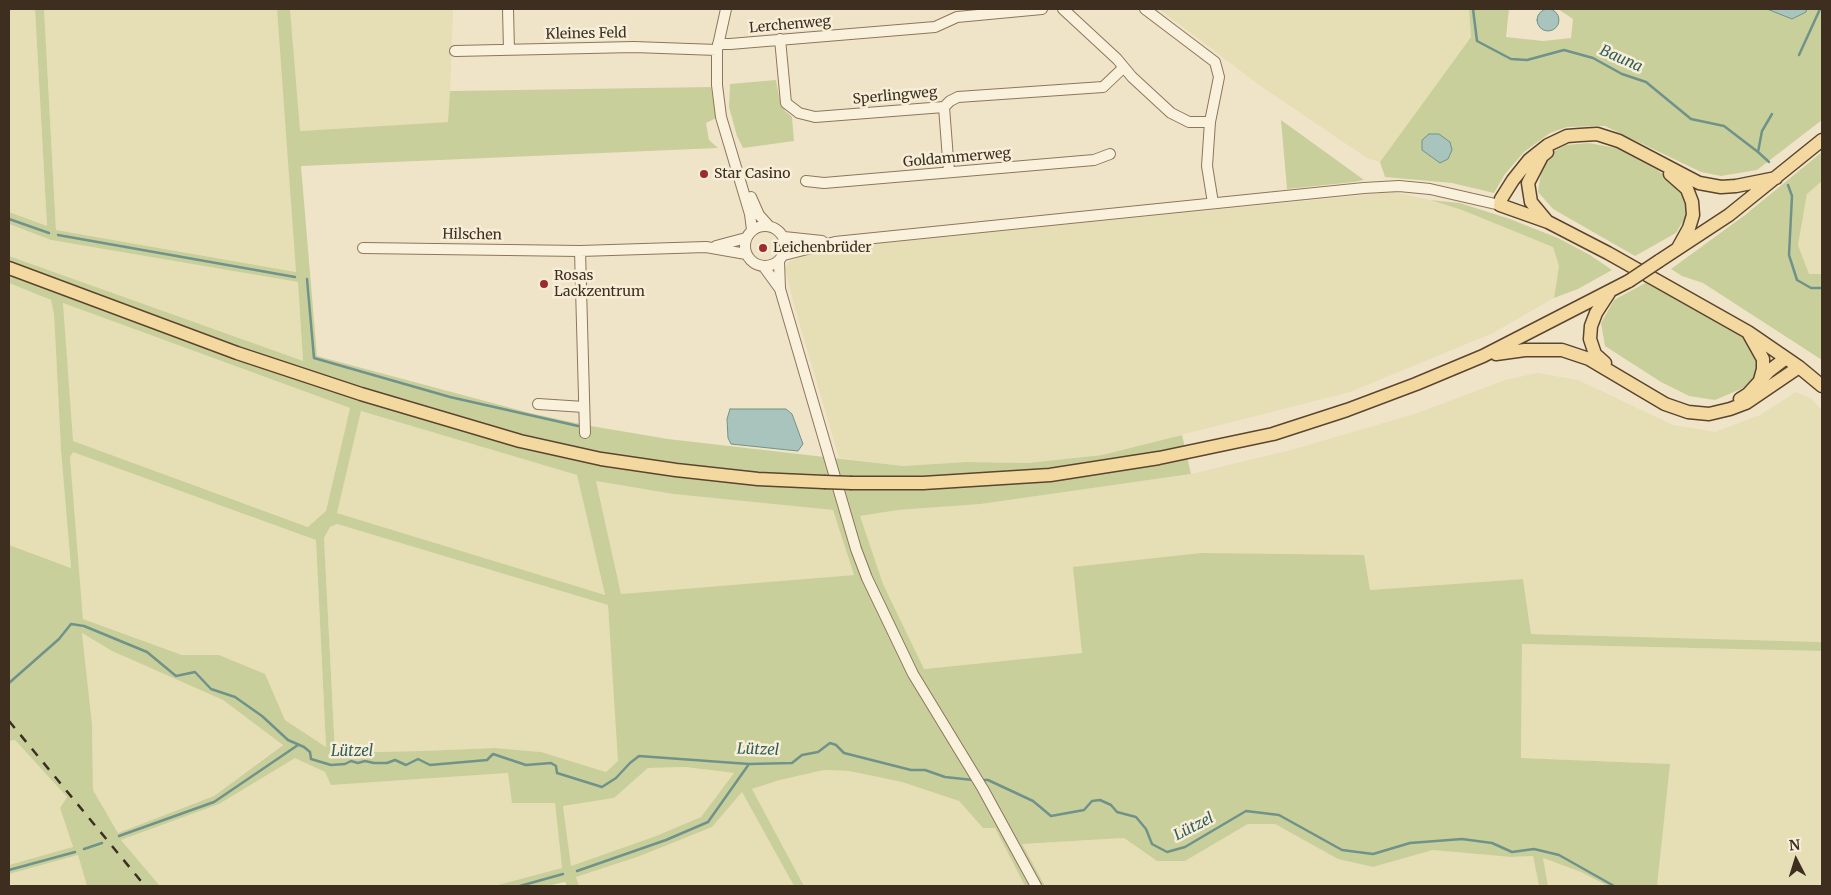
<!DOCTYPE html>
<html>
<head>
<meta charset="utf-8">
<style>
  body { margin:0 }
  #map { position:relative; width:1831px; height:895px; overflow:hidden; background:#f0e4c8; font-family:Merriweather,serif }
  canvas { display:block }
  .frame { position:absolute; inset:0; border:10px solid #3d2e20; pointer-events:none }
  .north { position:absolute; left:1771px; top:835px; width:50px; height:50px; -webkit-text-stroke:4px #f7eed8; paint-order:stroke; rotate:355deg; font-size:14px; font-weight:700; line-height:20px; text-align:center; color:#3d2e20 }
  .north::after { content:''; display:block; margin:auto; width:18px; height:22px; background:#3d2e20; clip-path:polygon(50% 0,100% 100%,50% 72%,0 100%) }
</style>
</head>
<body>
<div id="map">
<canvas width="1831" height="895"></canvas>
<div class="frame"></div>
<div class="north">N</div>
</div>
<script>
const ctx = document.querySelector('canvas').getContext('2d');
ctx.lineJoin = 'round';
function paint(path, color) { ctx.fillStyle = color; ctx.fill(path, 'evenodd'); }
const poly = rows => new Path2D(rows.map(r => 'M' + r).join(''));
function trace(path, color, width, dash) { ctx.strokeStyle = color; ctx.lineWidth = width; ctx.lineCap = dash ? 'butt' : 'round'; ctx.setLineDash(dash || []); ctx.stroke(path); }
function label(font, color, halo, rows, align = 'center') {
  ctx.font = font + ' Merriweather,serif'; ctx.lineWidth = 5; ctx.setLineDash([]); ctx.textBaseline = 'middle'; ctx.strokeStyle = halo; ctx.fillStyle = color; for (const [text, x, y, turn = 0] of rows) {
    ctx.save(); ctx.translate(x, y); ctx.rotate((+turn || 0) * Math.PI / 180); ctx.textAlign = isNaN(turn) ? turn : align; if (halo) ctx.strokeText(text, 0, 0); ctx.fillText(text, 0, 0); ctx.restore();
  }
}
const farmland = poly([
  [9,9,35,9,47,227,9,212],
  [44,9,277,9,297,272,56,230],
  [290,9,453,9,449,122,299,131],
  [1159,9,1469,9,1471,37,1380,162,1367,158,1262,87],
  [1822,181,1822,274,1809,274,1798,245,1807,194],
  [1394,192,1430,200,1462,210,1554,247,1559,266,1554,298,1493,333,1350,392,1102,455,1028,463,966,462,903,466,839,458,793,301,785,268,790,261,826,249,842,247],
  [9,224,51,240,298,282,303,362,9,256],
  [9,283,51,300,54,314,61,450,71,568,9,545],
  [63,303,350,408,326,511,309,527,72,441],
  [1538,373,1578,380,1673,425,1715,432,1760,415,1796,392,1812,399,1822,411,1822,642,1531,634,1523,579,1370,590,1082,653,924,669,883,584,859,516,898,510,981,504,1191,474,1291,450,1418,413,1505,380],
  [361,411,577,475,605,596,337,513],
  [73,451,316,540,326,747,285,720,264,674,219,655,182,655,83,619,70,457],
  [596,481,673,494,833,510,854,575,621,594],
  [337,524,608,605,619,761,606,772,541,752,495,748,421,751,335,753,324,538,330,527],
  [82,633,112,651,223,700,283,744,214,796,118,833,93,790,92,724],
  [1522,644,1822,651,1822,886,1657,886,1669,764,1521,758],
  [15,740,67,797,60,809,73,848,9,865,9,741],
  [295,757,325,772,331,785,508,773,555,803,562,868,494,886,160,886,121,840,219,804],
  [685,767,734,773,701,817,656,836,571,866,563,806,614,798,648,768],
  [824,770,849,771,902,782,959,801,983,828,995,828,1025,886,804,886,752,789,780,780],
  [742,792,794,886,579,886,575,877,640,856,711,827],
  [1248,824,1275,824,1338,859,1373,867,1433,850,1511,857,1533,856,1539,886,1045,886,1021,844,1124,838,1157,861,1185,861],
  [78,855,87,886,9,886,9,874],
  [1543,858,1581,872,1608,886,1548,886]
]);
const green = poly([
  [35,9,44,9,56,230,296,272,277,9,290,9,300,131,448,122,450,91,711,87,716,118,706,123,709,140,718,148,301,166,317,356,530,413,585,425,668,439,903,466,966,462,1028,463,1102,455,1182,435,1191,474,981,504,898,510,860,516,883,584,924,669,1082,653,1073,567,1201,553,1364,555,1370,590,1523,579,1531,634,1822,642,1822,651,1522,644,1521,758,1670,764,1657,886,1608,886,1581,872,1543,858,1548,886,1539,886,1533,856,1511,857,1433,850,1373,867,1338,859,1275,824,1248,824,1185,861,1157,861,1124,838,1022,844,1045,886,1025,886,995,828,983,828,959,801,902,782,849,771,824,770,780,780,752,789,804,886,794,886,742,792,712,827,640,856,576,877,579,886,567,886,565,882,547,886,494,886,562,868,555,803,512,803,508,773,331,785,325,772,295,758,219,804,121,840,160,886,87,886,78,855,9,874,9,865,73,847,60,808,67,797,15,740,9,741,9,545,71,568,61,450,54,314,51,300,9,283,9,256,303,361,298,282,51,240,9,224,9,212,47,226],
  [63,303,350,408,326,511,308,527,73,441],
  [361,411,577,475,605,595,337,513],
  [73,452,316,540,326,747,285,720,265,674,219,655,182,655,83,619,70,457],
  [596,481,673,494,833,510,854,575,621,594],
  [337,524,608,605,618,761,606,772,541,752,495,748,421,751,335,753,324,538,330,527],
  [82,633,112,651,223,700,283,745,214,796,118,833,93,790,92,724],
  [685,767,734,773,701,817,656,836,571,866,563,806,614,798,648,768],
  [1469,9,1509,9,1506,37,1543,41,1571,38,1573,19,1558,9,1822,9,1822,120,1757,170,1721,176,1701,172,1605,126,1567,127,1550,133,1524,152,1505,174,1494,193,1452,183,1385,177,1380,162,1471,37],
  [776,80,779,97,785,111,792,117,794,141,743,148,737,136,729,107,730,84],
  [1281,120,1364,180,1354,182,1287,189],
  [1589,143,1616,148,1657,170,1677,184,1685,204,1686,216,1676,233,1635,256,1553,209,1538,192,1541,173,1551,153,1566,145],
  [1822,152,1822,181,1807,194,1798,245,1809,274,1822,274,1822,360,1703,283,1682,276,1671,269,1745,215],
  [1430,200,1460,203,1510,219,1558,238,1590,255,1612,270,1578,289,1554,298,1559,266,1553,247,1462,210],
  [1649,281,1744,337,1757,359,1755,377,1743,388,1715,400,1689,396,1661,382,1605,346,1601,323,1614,300]
]);
const water = poly([
  [1767,9,1807,9,1806,12,1792,19,1767,9],
  '1537 20a11 11 0 1 1 22 0a11 11 0 1 1-22 0Z',
  [1429,134,1439,134,1450,142,1452,150,1448,159,1440,163,1422,150,1422,140,1429,134],
  [730,409,786,409,792,414,803,444,798,451,731,444,728,438,727,419,730,409]
]);
const stream = poly([
  [1473,9,1477,41,1511,59,1527,60,1564,50,1593,58,1622,74,1646,82,1691,119,1724,126,1758,152,1769,162],
  [1799,55,1820,9],
  [1758,152,1762,131,1772,114],
  [1788,185,1792,196,1789,255,1797,280,1811,288,1822,288],
  [9,219,49,233],
  [58,235,295,277],
  [307,279,314,358,450,397,578,426],
  [9,683,59,639,71,624,84,626,147,652,176,676,195,672,211,689,235,697,262,716,288,740,304,747,310,752,311,759,331,765,345,764,351,761,358,763,365,761,374,763,387,763,395,760,406,765,418,759,430,765,487,760,493,754,526,765,551,763,556,766,557,773,602,787,616,778,630,763,639,756,749,764,792,763,802,755,818,752,830,743,836,745,844,753,911,770,925,770,945,777,973,780],
  [981,780,988,780,1033,801,1051,816,1084,810,1092,801,1100,800,1111,805,1117,812,1136,817,1146,829,1152,844,1167,852,1185,847,1246,811,1279,815,1342,850,1373,854,1410,843,1462,839,1492,843,1512,852,1534,849,1559,855,1614,886],
  [119,836,214,802,298,745],
  [84,849,102,843],
  [9,870,75,852],
  [577,871,666,840,708,822,749,764],
  [520,886,563,874]
]);
const minor = poly([
  [508,9,509,50],
  [726,9,717,50,717,85,721,117,750,214,752,230],
  [1063,9,1117,59,1132,77,1171,113,1189,122,1210,122],
  [1145,9,1215,62,1219,77,1210,122,1207,166,1213,203],
  [780,39,786,103,799,113,815,117,944,107,950,101,958,97,1103,87,1123,68],
  [718,44,730,44,935,27,957,17,1042,9],
  [455,51,634,47,717,50],
  [944,107,949,172],
  [806,181,824,183,1094,160,1110,154],
  [751,197,759,215,769,226],
  '745 246a20 20 0 1 1 40 0a20 20 0 1 1-40 0Z',
  [784,237,822,241],
  [716,246,746,238],
  [363,248,580,251,706,247,746,254],
  [580,251,585,433],
  [784,255,835,242,1364,188,1399,186,1430,189,1500,205],
  [779,261,780,289,856,549,867,578,913,674,983,789,1036,886],
  [764,267,780,289],
  [538,404,584,407]
]);
const major = poly([
  [1670,174,1687,189,1692,202,1693,215,1689,228,1678,248],
  [1776,178,1736,186,1721,187,1699,183,1619,141,1597,134,1580,135,1567,136,1548,145,1529,160,1513,180,1501,199,1500,205,1548,222,1608,253,1748,332,1799,367,1822,386],
  [1546,220,1531,202,1528,183,1542,156,1547,152],
  [1659,261,1729,215,1822,140],
  [9,268,237,353,361,394,520,441,601,459,676,470,758,479,824,482],
  [1749,334,1763,359,1763,369,1760,380],
  [1496,354,1525,350,1562,350,1589,359,1665,404,1688,412,1709,414,1730,409,1746,403,1799,367],
  [1605,363,1595,354,1590,339,1591,326,1596,313,1609,293],
  [1740,399,1748,394,1769,371,1786,358],
  [852,483,923,483,1050,475,1159,458,1273,434,1347,410,1416,384,1483,356,1629,281]
]);
const rail = poly([
  [9,721,145,886]
]);
const majorBridge = poly([
  [1629,281,1659,261],
  [824,482,852,483]
]);
const markers = [
  [704,174,5,"#9e2a2b"],
  [763,248,5,"#9e2a2b"],
  [544,284,5,"#9e2a2b"]
];
const streetNames = [
  ["Lerchenweg",790,25,-5],
  ["Kleines Feld",586,34,-1],
  ["Sperlingweg",895,96,-5],
  ["Goldammerweg",957,158,-5],
  ["Hilschen",472,235,1]
];
const poiNames = [
  ["Star Casino",714,174],
  ["Leichenbrüder",773,248],
  ["Rosas",554,276],
  ["Lackzentrum",554,292]
];
const waterNames = [
  ["Bauna",1621,59,24],
  ["Lützel",758,750,2],
  ["Lützel",352,752],
  ["Lützel",1194,827,-27]
];
paint(farmland, '#e6deb5');
paint(green, '#c9cf9b');
paint(water, '#a9c4bc');
trace(water, '#6f938a', 1);
trace(stream, '#6f938a', 2.5);
trace(minor, '#8d765c', 12);
trace(major, '#5b4430', 15);
trace(minor, '#faf1dc', 10);
trace(major, '#f3d9a0', 12);
trace(rail, '#3d2e20', 2.5, [9, 9]);
trace(majorBridge, '#5b4430', 15, []);
trace(majorBridge, '#f3d9a0', 12);
for (const [x, y, r, color] of markers) { const dot = new Path2D(); dot.arc(x, y, r, 0, 2 * Math.PI); ctx.fillStyle = color; ctx.fill(dot); trace(dot, '#f7eed8', 2); }
label('14px', '#3d2e20', '#f7eed8', streetNames);
label('14px', '#3d2e20', '#f7eed8', poiNames, 'left');
label('italic 15px', '#2f5d5a', '#f7eed8', waterNames);
</script>
</body>
</html>
